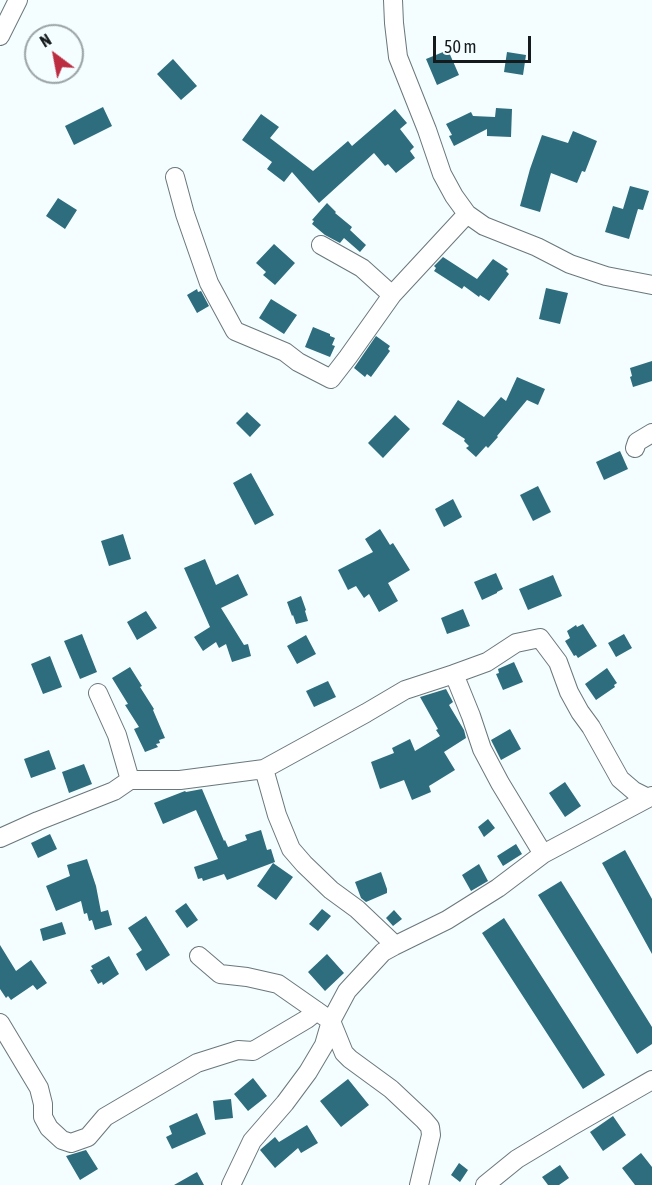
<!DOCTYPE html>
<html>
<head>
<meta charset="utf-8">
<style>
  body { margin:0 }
  #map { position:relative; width:652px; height:1185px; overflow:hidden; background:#f4fdff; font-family:"Asap Condensed",sans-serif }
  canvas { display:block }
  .north { position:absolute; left:24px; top:24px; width:60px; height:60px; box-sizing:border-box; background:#f4fdff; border:2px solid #9ba3a4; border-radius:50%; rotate:328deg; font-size:16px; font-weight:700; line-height:24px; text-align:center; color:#151b1c }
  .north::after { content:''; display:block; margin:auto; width:21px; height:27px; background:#bd2d42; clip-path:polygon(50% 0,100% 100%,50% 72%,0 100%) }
  .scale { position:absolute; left:433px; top:36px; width:98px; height:27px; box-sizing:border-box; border:3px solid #151b1c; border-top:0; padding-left:8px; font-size:18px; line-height:21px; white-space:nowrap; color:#151b1c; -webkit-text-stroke:4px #f4fdff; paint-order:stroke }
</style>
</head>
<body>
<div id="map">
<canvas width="652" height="1185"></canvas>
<div class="north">N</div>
<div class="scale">50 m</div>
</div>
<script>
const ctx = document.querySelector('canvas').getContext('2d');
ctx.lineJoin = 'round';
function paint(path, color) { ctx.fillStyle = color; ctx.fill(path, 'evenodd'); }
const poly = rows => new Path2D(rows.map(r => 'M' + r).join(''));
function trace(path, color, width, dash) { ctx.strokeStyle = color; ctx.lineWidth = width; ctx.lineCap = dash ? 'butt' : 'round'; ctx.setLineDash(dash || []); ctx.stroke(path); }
const building = poly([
  [448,50,459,75,437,85,426,59],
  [507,52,526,55,523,75,504,72],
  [173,59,197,86,181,100,157,74],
  [103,107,112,126,74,145,65,126],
  [496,108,512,109,511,137,487,136,487,129,454,146,449,136,452,135,446,124,471,112,473,116,495,117],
  [395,109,407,123,400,129,414,147,410,151,415,158,396,173,388,164,385,166,374,153,319,203,292,172,284,182,267,169,272,162,242,140,261,114,279,127,270,138,313,171,348,141,352,146],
  [573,131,597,141,585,172,582,171,577,183,551,173,540,212,520,206,530,169,542,135,568,143],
  [630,186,649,191,643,210,638,209,629,239,605,232,613,206,623,209],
  [58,198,77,210,65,229,46,216],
  [327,203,336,212,335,213,352,227,350,230,366,245,360,252,344,238,340,243,325,235,312,224,314,221,312,220],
  [274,244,295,263,275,285,263,275,266,272,256,263],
  [443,257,477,279,493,259,508,269,506,271,509,274,489,301,480,295,479,297,464,286,462,289,434,271,436,268,434,266],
  [546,288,568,293,560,324,539,319],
  [197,289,198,292,201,291,209,306,197,313,187,295],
  [271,299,297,315,284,334,259,318],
  [313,327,330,334,330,336,335,338,332,345,335,346,330,357,305,347],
  [376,336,390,346,388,349,390,351,371,377,367,374,365,377,354,368],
  [652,361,652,381,633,387,630,377,632,376,630,368],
  [517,377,545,389,538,405,527,400,497,436,498,437,488,448,486,446,476,457,466,448,469,446,464,441,465,439,442,424,458,400,484,417,501,397,506,401],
  [247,412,261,425,250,437,236,423],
  [395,415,410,429,383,458,368,443],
  [620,451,628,469,604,480,596,462],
  [251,473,274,515,255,525,233,483],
  [538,486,551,512,533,521,520,495],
  [453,499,462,517,444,527,435,509],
  [380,529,390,545,393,543,410,570,388,583,398,601,379,612,369,594,364,598,356,586,348,590,338,570,373,552,365,539],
  [123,534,131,559,109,566,101,541],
  [205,559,216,585,238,574,248,595,221,608,244,645,248,644,251,656,232,662,226,644,219,648,216,642,203,651,194,637,210,627,184,568],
  [496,573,503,589,497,592,497,593,482,600,474,582],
  [553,575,562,596,528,610,519,589],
  [301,596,306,610,305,611,308,621,296,624,293,615,292,616,287,602],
  [463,609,470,626,447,634,441,618],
  [146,611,157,628,137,640,127,622],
  [583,624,597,646,578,658,576,655,574,656,565,641,570,638,567,631,576,625,577,627],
  [82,634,97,672,80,679,64,641],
  [624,634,632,648,616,657,608,643],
  [306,635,316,654,297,664,287,646],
  [50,656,62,687,43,694,31,664],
  [514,662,523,682,503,690,496,674,499,673,498,669],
  [130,667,142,686,140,687,154,709,153,710,165,738,159,740,160,743,156,744,158,747,145,752,134,729,139,727,125,705,128,704,112,678],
  [607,668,617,683,614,685,615,687,596,700,585,684],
  [328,681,336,697,314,707,306,691],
  [446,689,453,702,449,705,464,730,466,738,444,752,455,770,429,786,431,792,412,800,404,780,380,789,371,762,394,753,392,748,410,739,415,751,440,736,436,730,438,729,420,697],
  [510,729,521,749,501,760,491,740],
  [49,750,56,769,31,778,24,759],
  [84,764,92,784,69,793,62,772],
  [565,782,581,806,565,817,549,793],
  [202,789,224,841,225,840,228,847,247,840,245,835,261,830,267,850,271,849,275,862,227,880,224,874,203,881,202,878,198,879,194,867,218,859,196,810,163,824,154,803,185,791,186,792],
  [488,819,495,828,484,837,478,827],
  [50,834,57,849,38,858,31,843],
  [516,844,522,854,503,866,497,856],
  [625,850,652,899,652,954,602,863],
  [87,859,96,886,101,912,108,910,112,925,95,930,92,920,89,921,87,913,84,914,81,901,56,911,46,886,70,876,67,865],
  [273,863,293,877,276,900,257,886],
  [479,864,488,881,471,891,462,875],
  [381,872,387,889,387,893,366,902,361,898,355,882],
  [561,881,652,1027,652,1044,637,1054,538,895],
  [186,903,198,920,187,928,175,911],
  [322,909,331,916,318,931,309,924],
  [394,910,402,919,393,926,386,918],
  [146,916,170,955,146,971,136,954,142,950,128,928],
  [504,918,605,1075,583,1089,482,933],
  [62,922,66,934,43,941,40,929],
  [0,945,16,971,31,960,47,983,37,990,33,985,11,1000,8,996,6,998,0,989],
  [327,954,344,973,325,991,308,972],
  [109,956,119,974,103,985,102,982,98,984,90,970,93,969,91,966],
  [253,1078,267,1096,248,1111,234,1094],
  [348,1079,369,1105,341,1127,320,1101],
  [231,1099,233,1118,215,1120,213,1101],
  [197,1113,206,1134,172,1149,166,1137,172,1134,169,1126],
  [613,1116,626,1135,603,1151,590,1132],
  [307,1125,318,1143,301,1153,298,1148,275,1168,260,1150,261,1149,275,1137,279,1142],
  [86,1150,98,1169,80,1180,66,1156],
  [641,1153,652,1167,652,1185,635,1185,622,1168],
  [459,1163,468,1170,460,1182,451,1175],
  [560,1165,569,1178,559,1185,548,1185,542,1177],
  [197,1172,204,1185,174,1185]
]);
const minor = poly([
  [393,0,394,23,398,57,427,130,442,174,454,196,467,214,484,226,537,247,570,264,606,276,652,285],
  [0,36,18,0],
  [175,177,185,214,209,283,235,331,285,352,298,362,331,379,348,357,392,295],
  [321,245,362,268,392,295,467,214],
  [635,448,637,442,652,433],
  [454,674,487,662,516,643,540,638,558,662,569,692,580,712,591,727,620,779,634,791,648,798],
  [264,769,366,713,405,690,454,674,471,716,482,749,500,783,543,854],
  [130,780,180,780,264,769,277,815,291,849,304,864,331,890,357,909,395,945],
  [0,838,38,821,114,791,130,780,117,735,98,693],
  [199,956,220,974,247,977,278,984,331,1021,344,1053,350,1059,391,1089,424,1120,430,1127,431,1135,419,1185],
  [0,1023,39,1088,43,1104,43,1117,49,1128,62,1140,71,1143,88,1137,105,1117,197,1063,238,1050,253,1051,307,1019,317,1011],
  [231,1185,252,1141,285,1103,308,1072,324,1045,331,1021,347,991,383,952,394,946,447,920,498,888,543,854,652,796],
  [485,1185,517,1159,572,1126,652,1080]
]);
paint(building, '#2e6d7d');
trace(minor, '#6a777b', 20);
trace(minor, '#fff', 18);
</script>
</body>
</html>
